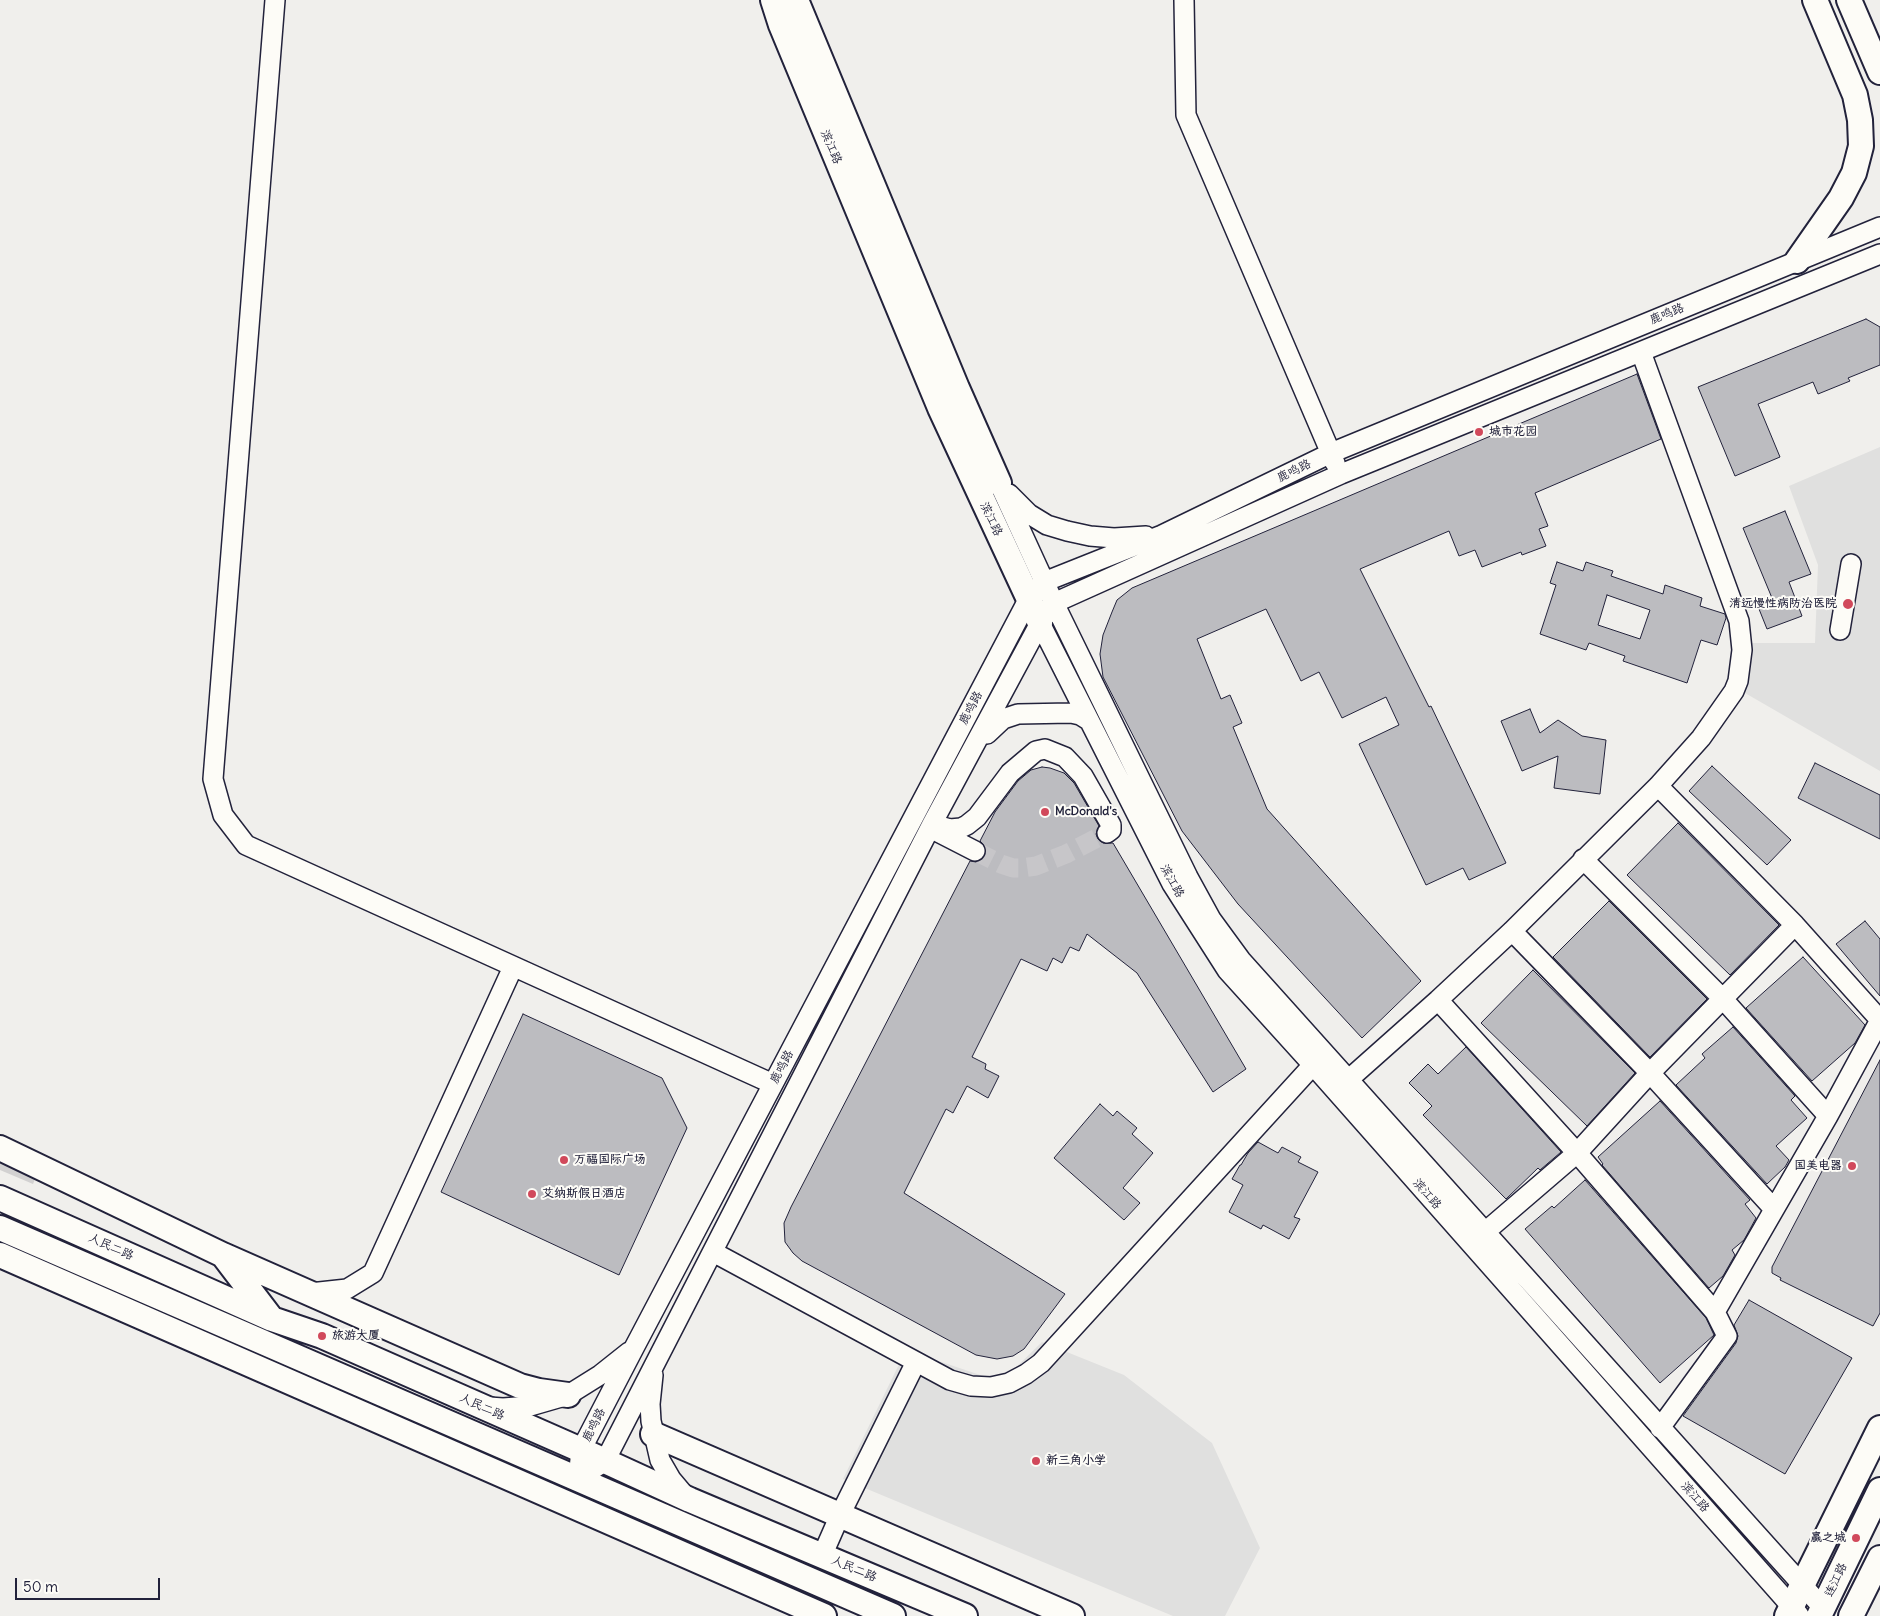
<!DOCTYPE html>
<html>
<head>
<meta charset="utf-8">
<style>
  body { margin:0 }
  #map { position:relative; width:1880px; height:1616px; overflow:hidden; background:#f0efec; font-family:Delius,sans-serif }
  canvas { display:block }
  .scale { position:absolute; left:15px; top:1578px; width:145px; height:22px; box-sizing:border-box; border:2px solid #22223b; border-top:0; padding-left:6px; font-size:15px; line-height:18px; white-space:nowrap; color:#22223b; -webkit-text-stroke:4px #fdfcf7; paint-order:stroke }
</style>
</head>
<body>
<div id="map">
<canvas width="1880" height="1616"></canvas>
<div class="scale">50 m</div>
</div>
<script>
const ctx = document.querySelector('canvas').getContext('2d');
ctx.lineJoin = 'round';
function paint(path, color) { ctx.fillStyle = color; ctx.fill(path, 'evenodd'); }
const poly = rows => new Path2D(rows.map(r => 'M' + r).join(''));
function trace(path, color, width, dash) { ctx.strokeStyle = color; ctx.lineWidth = width; ctx.lineCap = dash ? 'butt' : 'round'; ctx.setLineDash(dash || []); ctx.stroke(path); }
function label(font, color, halo, rows, align = 'center') {
  ctx.font = font + ' Delius,"LXGW WenKai TC",sans-serif'; ctx.lineWidth = 4; ctx.setLineDash([]); ctx.textBaseline = 'middle'; ctx.strokeStyle = halo; ctx.fillStyle = color; for (const [text, x, y, turn = 0] of rows) {
    ctx.save(); ctx.translate(x, y); ctx.rotate((+turn || 0) * Math.PI / 180); ctx.textAlign = isNaN(turn) ? turn : align; if (halo) ctx.strokeText(text, 0, 0); ctx.fillText(text, 0, 0); ctx.restore();
  }
}
const built = poly([
  [1880,447,1880,771,1745,693,1747,643,1815,643,1818,565,1789,486],
  [1042,1342,1124,1375,1212,1443,1260,1548,1225,1616,1173,1616,843,1479,906,1350,1001,1382]
]);
const green = poly([
  [0,1155,38,1172,33,1184,0,1170]
]);
const building = poly([
  [1866,319,1880,327,1880,365,1848,378,1850,381,1818,394,1813,382,1758,404,1780,457,1735,476,1698,387,1866,319],
  [1637,374,1661,439,1535,493,1548,526,1539,529,1546,546,1522,555,1521,552,1482,567,1475,550,1459,556,1449,531,1360,569,1429,707,1431,706,1506,863,1469,880,1463,868,1426,885,1359,744,1399,725,1386,697,1342,718,1319,672,1301,681,1266,609,1197,639,1221,699,1230,695,1242,723,1233,727,1267,809,1421,981,1362,1038,1238,904,1182,831,1103,677,1100,654,1103,635,1112,612,1117,600,1132,588,1637,374],
  [1785,511,1811,574,1789,582,1802,616,1767,629,1757,604,1772,598,1743,528,1785,511],
  [1557,562,1583,571,1586,562,1613,571,1611,576,1663,594,1665,585,1702,598,1700,606,1725,614,1726,618,1717,645,1701,640,1687,683,1623,661,1625,656,1589,643,1586,650,1540,634,1556,585,1550,583,1557,562],
  [1607,595,1650,610,1640,639,1598,625,1607,595],
  [1530,709,1540,733,1558,720,1582,736,1606,740,1600,794,1554,788,1558,756,1522,771,1501,721,1530,709],
  [1815,763,1880,795,1880,839,1798,798,1815,763],
  [1712,766,1791,840,1767,865,1689,791,1712,766],
  [1042,767,1050,768,1064,773,1074,783,1099,826,1096,834,1098,839,1103,843,1113,843,1246,1069,1213,1092,1137,973,1087,934,1079,951,1070,947,1062,963,1053,958,1047,971,1021,959,972,1057,986,1064,985,1069,999,1076,988,1098,967,1086,953,1113,946,1109,904,1193,1065,1294,1024,1349,1013,1356,997,1359,976,1355,802,1261,793,1253,785,1242,784,1223,791,1207,970,861,976,862,985,857,986,850,984,845,980,841,995,812,1018,781,1031,770,1042,767],
  [1678,823,1779,925,1730,975,1627,875,1678,823],
  [1609,901,1707,999,1650,1057,1553,957,1609,901],
  [1865,921,1880,939,1880,996,1836,944,1865,921],
  [1803,957,1865,1025,1855,1043,1812,1081,1746,1008,1803,957],
  [1533,970,1635,1073,1587,1126,1481,1023,1533,970],
  [523,1014,662,1078,687,1128,619,1275,441,1192,523,1014],
  [1733,1027,1795,1096,1791,1100,1807,1118,1776,1146,1789,1160,1785,1167,1767,1184,1676,1085,1705,1058,1702,1054,1733,1027],
  [1466,1047,1561,1152,1540,1170,1538,1168,1506,1199,1423,1115,1432,1106,1409,1083,1428,1064,1438,1074,1466,1047],
  [1880,1060,1880,1313,1873,1326,1780,1280,1781,1278,1772,1273,1772,1267,1880,1060],
  [1660,1101,1750,1200,1745,1204,1756,1218,1744,1240,1732,1250,1735,1255,1723,1276,1709,1288,1602,1165,1603,1164,1598,1157,1660,1101],
  [1100,1104,1113,1116,1117,1111,1137,1128,1132,1134,1153,1153,1123,1188,1140,1203,1124,1220,1054,1158,1100,1104],
  [1258,1142,1278,1153,1282,1147,1301,1157,1298,1162,1318,1172,1294,1217,1300,1219,1289,1239,1263,1225,1261,1229,1229,1212,1243,1185,1232,1179,1240,1165,1241,1165,1248,1153,1258,1142],
  [1585,1180,1706,1318,1714,1335,1660,1383,1525,1229,1552,1206,1554,1208,1585,1180],
  [1749,1300,1852,1358,1785,1474,1683,1416,1736,1343,1738,1336,1734,1325,1749,1300]
]);
const minorTunnel = poly([
  [975,851,1001,864,1013,868,1022,868,1036,866,1066,854,1107,833]
]);
const minor = poly([
  [275,0,213,779,223,815,246,845,773,1084],
  [1184,0,1186,115,1335,463],
  [999,483,1054,603,1188,877,1211,919,1241,960,1823,1608],
  [1009,494,1029,514,1047,525,1067,531,1090,536,1114,538,1146,536],
  [1040,623,1172,884,1227,970,1313,1065,1799,1615],
  [1840,630,1851,564],
  [987,734,1003,719,1018,714,1071,713,1080,715,1088,720],
  [1658,786,1795,925,1880,1020],
  [932,824,950,829,961,828,967,825,977,817,1010,773,1036,751,1045,749,1065,757,1083,776,1111,825,1111,830,1107,833],
  [936,831,975,851],
  [1583,859,1723,999,1828,1116],
  [1512,931,1650,1073,1774,1209],
  [1438,1000,1577,1153,1715,1312],
  [1348,1080,1438,1000,1512,931,1658,786,1701,738,1734,691,1738,681,1742,650,1739,621,1641,352],
  [1485,1232,1577,1153,1650,1073,1795,925],
  [713,1252,950,1380,971,1386,991,1387,1009,1383,1026,1374,1041,1363,1313,1065],
  [310,1293,347,1289,373,1273,513,967],
  [653,1375,650,1404,651,1421,660,1460,671,1479,687,1498],
  [489,1407,503,1408,530,1406,568,1395,600,1375,629,1352],
  [1660,1428,1727,1336,1715,1312,1828,1116,1880,1020],
  [578,1479,581,1450,634,1348,1028,600,1044,582,1162,535,1331,453,1880,227],
  [578,1479,605,1461,932,824,1040,623,1054,603,1341,474,1880,254],
  [822,1556,840,1515,916,1362]
]);
const major = poly([
  [773,0,781,25,940,408,1040,623],
  [796,0,957,388,999,483],
  [1849,0,1880,72],
  [1797,261,1841,198,1854,173,1861,146,1860,120,1855,95,1815,0],
  [0,1148,223,1255,271,1318],
  [0,1198,272,1319,322,1336,581,1450,690,1500,965,1616],
  [0,1228,893,1616],
  [0,1255,824,1616],
  [223,1255,520,1386,539,1391,568,1395],
  [653,1434,1072,1616],
  [1787,1616,1880,1428],
  [1819,1616,1880,1490],
  [1851,1616,1880,1558]
]);
const markers = [
  [1479,432,5,"#d1495b"],
  [1848,604,6,"#d1495b"],
  [1045,812,5,"#d1495b"],
  [564,1160,5,"#d1495b"],
  [1852,1166,5,"#d1495b"],
  [532,1194,5,"#d1495b"],
  [322,1336,5,"#d1495b"],
  [1036,1461,5,"#d1495b"],
  [1856,1538,5,"#d1495b"]
];
const streetNames = [
  ["滨江路",831,147,67],
  ["鹿鸣路",1667,314,-22],
  ["鹿鸣路",1294,471,-26],
  ["滨江路",991,519,65],
  ["鹿鸣路",971,708,-62],
  ["滨江路",1172,881,61],
  ["鹿鸣路",782,1067,-62],
  ["滨江路",1427,1194,49],
  ["人民二路",111,1247,24],
  ["人民二路",482,1407,24],
  ["鹿鸣路",594,1425,-63],
  ["滨江路",1695,1497,49],
  ["人民二路",854,1569,23],
  ["连江路",1836,1580,-65]
];
const poiNames = [
  ["城市花园",1489,432],
  ["清远慢性病防治医院",1837,604,"right"],
  ["McDonald's",1055,812],
  ["万福国际广场",574,1160],
  ["国美电器",1842,1166,"right"],
  ["艾纳斯假日酒店",542,1194],
  ["旅游大厦",332,1336],
  ["新三角小学",1046,1461],
  ["赢之城",1846,1538,"right"]
];
paint(built, '#e0e0df');
paint(green, '#d2d1d1');
paint(building, '#bcbcc0');
trace(building, '#22223b', 1);
trace(minorTunnel, '#c7c6c9', 19, [19, 9]);
trace(minor, '#22223b', 22);
trace(major, '#22223b', 28);
trace(minor, '#fdfcf7', 19);
trace(major, '#fdfcf7', 24);
for (const [x, y, r, color] of markers) { const dot = new Path2D(); dot.arc(x, y, r, 0, 2 * Math.PI); ctx.fillStyle = color; ctx.fill(dot); trace(dot, '#fdfcf7', 2); }
label('12px', '#22223b', '#fdfcf7', streetNames);
label('bold 12px', '#22223b', '#fdfcf7', poiNames, 'left');
</script>
</body>
</html>
